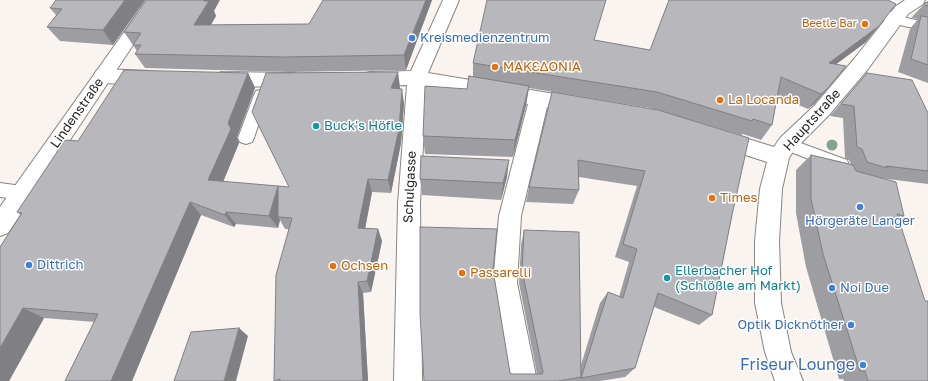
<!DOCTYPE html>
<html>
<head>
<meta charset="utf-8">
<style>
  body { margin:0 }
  canvas { display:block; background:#f9f4f0 }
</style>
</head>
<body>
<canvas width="928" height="381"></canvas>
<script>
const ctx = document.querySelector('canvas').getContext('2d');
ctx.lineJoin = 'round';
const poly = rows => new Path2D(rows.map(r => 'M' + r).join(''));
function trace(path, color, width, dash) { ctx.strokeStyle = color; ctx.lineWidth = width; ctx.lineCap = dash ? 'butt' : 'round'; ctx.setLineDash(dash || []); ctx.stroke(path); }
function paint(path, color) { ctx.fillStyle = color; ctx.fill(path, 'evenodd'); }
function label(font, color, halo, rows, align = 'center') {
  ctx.font = font + ' "Golos Text",sans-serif'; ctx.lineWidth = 3; ctx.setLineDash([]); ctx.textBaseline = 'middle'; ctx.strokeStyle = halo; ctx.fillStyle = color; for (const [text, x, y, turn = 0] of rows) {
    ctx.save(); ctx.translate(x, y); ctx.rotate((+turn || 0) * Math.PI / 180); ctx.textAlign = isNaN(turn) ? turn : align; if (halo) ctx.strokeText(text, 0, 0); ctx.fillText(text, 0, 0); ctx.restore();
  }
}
const lane = poly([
  [854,0,870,0,899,16,928,23,928,31,890,23,855,3,854,0],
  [261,90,266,91,268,95,254,138,252,142,246,144,240,142,238,138,254,95,256,91,261,90],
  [787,138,847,160,849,165,847,170,841,172,781,148,779,144,781,140,787,138],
  [0,183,22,186,28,188,31,193,28,198,22,200,0,197,0,183]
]);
const street = poly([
  [443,0,459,0,428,73,579,98,586,100,589,105,586,110,579,112,547,107,521,216,517,283,537,381,509,381,493,283,499,216,528,104,426,86,420,204,422,381,394,381,398,204,407,85,370,86,363,84,361,79,363,74,370,72,411,71,443,0],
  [905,0,925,0,923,4,908,14,868,69,829,115,794,150,789,158,782,189,779,241,781,303,791,352,803,381,775,381,765,352,755,303,755,241,760,189,767,162,712,144,709,138,712,132,719,130,774,147,780,138,815,105,854,59,896,6,905,0],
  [103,69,149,71,156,73,158,78,156,83,149,85,103,83,96,81,94,76,96,71,103,69],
  [222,72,293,73,300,75,302,80,300,85,293,87,222,86,215,84,213,79,215,74,222,72]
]);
const secondary = poly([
  [147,0,163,0,8,233,0,236,0,207,147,0]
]);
const trees = [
  [832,145]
];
const wall = poly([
  [145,0,113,45,60,41,47,27,56,15,50,8],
  [432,0,406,70,290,72,145,68,135,54,137,51,124,32,214,11,216,16,211,25,309,24],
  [928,2,928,83,898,72,910,29,918,19,912,18,913,16,925,3],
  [595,40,649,50,866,42,835,65,846,66,814,104,808,109,777,96,772,125,761,140,743,134,741,135,650,108,529,88,526,105,513,157,425,154,423,136,467,89,473,77,473,63],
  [248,73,255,88,237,137,239,143,223,182,289,187,400,87,399,88,404,104,401,143,391,193,372,192,365,228,378,229,382,241,371,292,363,293,368,381,274,381,289,229,285,229,280,220,278,228,236,224,234,227,201,215,132,381,65,381,95,322,44,318,9,381,21,215,17,212,78,141],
  [867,73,928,113,928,184,880,178,904,216,899,219,928,381,844,381,843,379,839,379,806,267,796,213,796,170,811,155,851,164,849,160,845,158,843,118,830,116],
  [552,92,732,215,712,315,699,325,654,307,635,368,625,377,600,381,424,381,493,270,510,373,512,374,537,374,519,283,521,245,524,230,581,365,600,303,608,292,619,297,629,262,615,257,637,186,579,177,579,190,573,204,526,202,529,187],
  [507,177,501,200,422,195,420,179]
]);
const shadedWall = poly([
  [125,0,145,0,113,45,103,30],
  [204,0,220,0,214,11,216,16,202,39,194,25],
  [426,0,432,0,406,70,404,55],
  [879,26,866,42,816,79,829,63],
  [398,72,400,87,394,103,391,88],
  [248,73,255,88,237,137,239,143,218,194,208,180,228,123],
  [529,86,526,105,513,157,515,140],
  [402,89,404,104,401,143,391,193,388,180],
  [827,89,814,104,808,109,821,94],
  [509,160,507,177,501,200,503,183],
  [368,179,372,192,363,240,358,228],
  [278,186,278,217,280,220,278,228,269,216],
  [190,202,201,215,132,381,111,381],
  [226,212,236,224,234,227,225,215],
  [378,229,382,241,371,292,367,281],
  [358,282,363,293,368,381,363,381],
  [23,308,44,318,9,381,0,381,0,348],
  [239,328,248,336,236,381,224,381]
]);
const building = poly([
  [56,0,125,0,103,30,47,27,62,9,50,8,56,0],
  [146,0,204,0,204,1,209,1,194,25,309,24,323,0,426,0,404,55,284,57,135,54,141,45,133,45,141,33,124,32,146,0],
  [487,0,606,0,594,40,650,50,669,0,888,0,896,4,879,26,829,63,846,66,827,89,821,94,781,77,772,125,753,119,752,121,657,92,473,63,487,0],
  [928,2,928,6,924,5,925,3,928,2],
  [921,16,928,17,928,65,911,59,921,16],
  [124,70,248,73,228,123,231,129,208,180,278,186,269,216,226,212,225,215,190,202,111,381,65,381,98,314,23,308,0,348,0,247,22,213,17,212,65,140,78,141,124,70],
  [398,72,391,88,402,89,399,129,388,180,368,179,358,228,378,229,367,281,358,282,363,381,280,381,280,379,274,381,276,275,292,218,278,217,278,186,289,187,252,112,266,73,398,72],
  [867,73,912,80,928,113,928,171,886,166,887,168,867,162,862,149,857,147,854,106,841,104,867,73],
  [469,76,529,86,515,140,423,136,425,86,467,89,469,76],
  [552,92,658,110,749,138,732,215,712,315,658,293,635,368,581,378,608,292,623,298,637,249,623,244,645,171,578,160,579,190,529,187,552,92],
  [811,155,853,165,856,171,896,182,904,216,897,214,925,301,928,301,928,381,868,381,865,371,860,371,823,254,811,199,811,155],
  [421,156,509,160,503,183,420,179,421,156],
  [420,227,497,229,493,270,510,373,512,374,542,374,543,372,522,270,524,230,579,232,581,377,558,381,424,381,420,314,420,227],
  [239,328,224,381,174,381,191,332,239,328]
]);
const markers = [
  [865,24,4,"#e8710a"],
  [412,38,4,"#3f7fe0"],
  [495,67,4,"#e8710a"],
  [720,100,4,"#e8710a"],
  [316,126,4,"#0f9aa8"],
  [712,198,4,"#e8710a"],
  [860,207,4,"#3f7fe0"],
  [29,265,4,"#3f7fe0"],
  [333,266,4,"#e8710a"],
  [462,273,4,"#e8710a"],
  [667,278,4,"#0f9aa8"],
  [832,288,4,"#3f7fe0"],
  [851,325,4,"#3f7fe0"],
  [863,365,4,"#3f7fe0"]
];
const farFoodnames = [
  ["Beetle Bar",857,24]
];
const shopNames = [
  ["Kreismedienzentrum",420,38],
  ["Hörgeräte Langer",860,221,"center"],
  ["Dittrich",37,265],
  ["Noi Due",840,288],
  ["Optik Dicknöther",843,325,"right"]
];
const foodNames = [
  ["MAKƐΔONIA",503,67],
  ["La Locanda",728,100],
  ["Times",720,198],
  ["Ochsen",341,266],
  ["Passarelli",470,273]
];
const streetNames = [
  ["Lindenstraße",77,113,-55],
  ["Hauptstraße",812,120,-48],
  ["Schulgasse",410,187,-87]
];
const cultureNames = [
  ["Buck's Höfle",324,126],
  ["Ellerbacher Hof",675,271],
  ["(Schlößle am Markt)",675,286]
];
const nearShopnames = [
  ["Friseur Lounge",855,365]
];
trace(lane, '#8a8582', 2);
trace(street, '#8a8582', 2);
trace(secondary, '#8a8582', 2);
paint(lane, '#fff');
paint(street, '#fff');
paint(secondary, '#fff');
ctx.fillStyle = '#81a391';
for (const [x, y] of trees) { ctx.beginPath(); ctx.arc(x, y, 5.5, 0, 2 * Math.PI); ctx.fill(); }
paint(wall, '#9d9da2');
paint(shadedWall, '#808084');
paint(building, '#b7b7bc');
trace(building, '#808084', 1);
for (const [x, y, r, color] of markers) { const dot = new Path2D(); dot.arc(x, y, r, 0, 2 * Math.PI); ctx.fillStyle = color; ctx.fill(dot); trace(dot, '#fff', 1.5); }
label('11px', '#c56008', '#fff', farFoodnames, 'right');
label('13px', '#366cbe', '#fff', shopNames, 'left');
label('13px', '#c56008', '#fff', foodNames, 'left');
label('13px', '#282625', '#fff', streetNames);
label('13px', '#0d838f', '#fff', cultureNames, 'left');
label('16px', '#366cbe', '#fff', nearShopnames, 'right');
</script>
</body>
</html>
